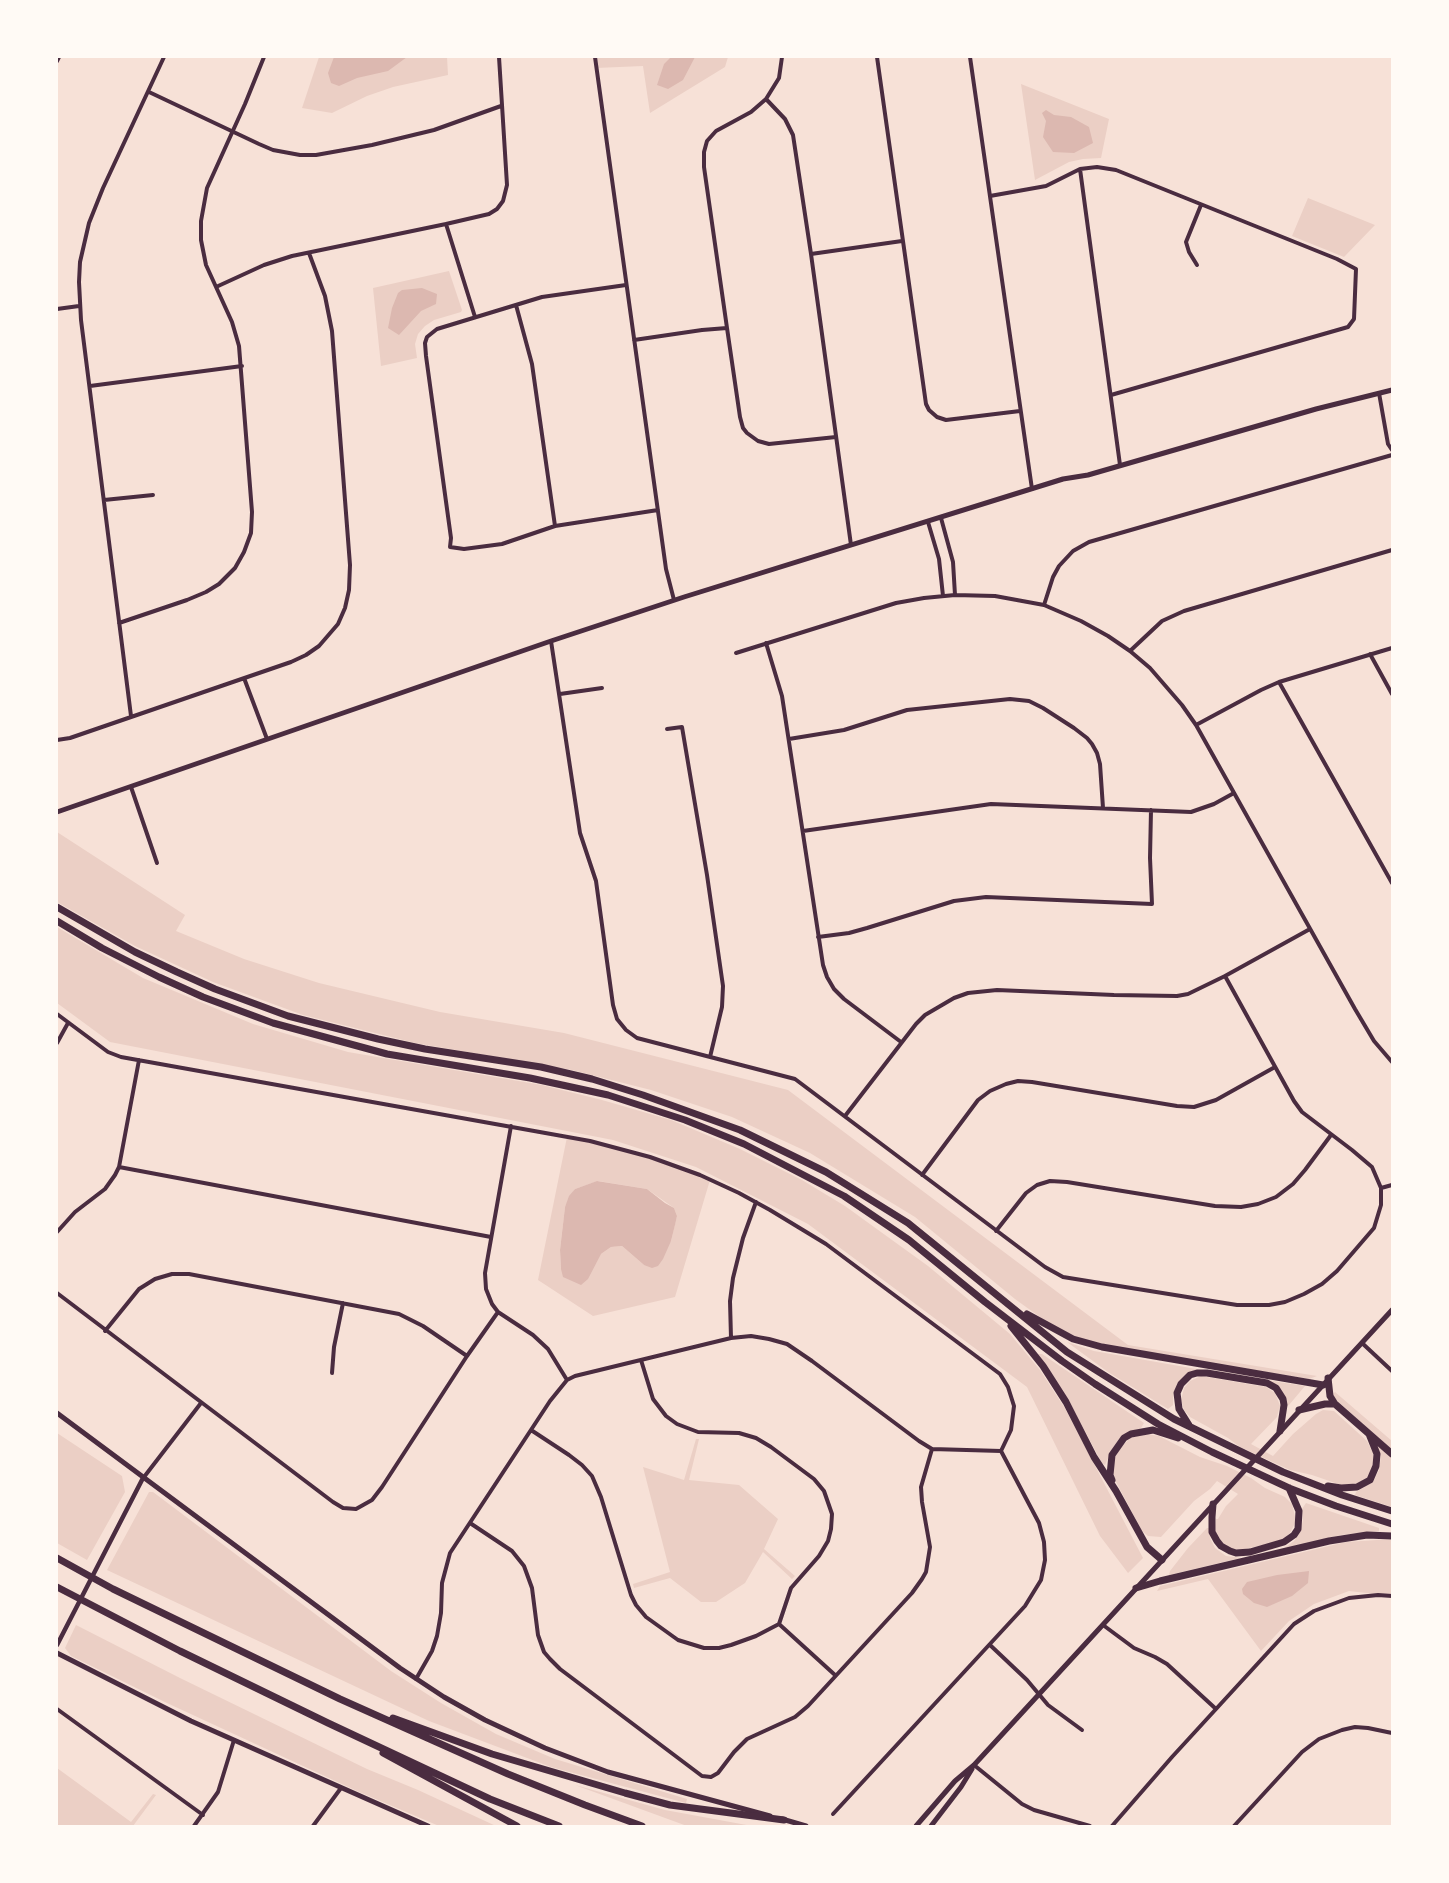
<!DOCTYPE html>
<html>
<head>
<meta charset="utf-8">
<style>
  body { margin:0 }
  #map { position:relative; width:1449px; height:1883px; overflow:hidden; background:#f7e1d7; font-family:"PT Sans",sans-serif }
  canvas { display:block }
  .frame { position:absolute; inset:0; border:58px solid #fffaf5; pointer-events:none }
</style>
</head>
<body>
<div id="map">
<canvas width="1449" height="1883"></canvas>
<div class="frame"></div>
</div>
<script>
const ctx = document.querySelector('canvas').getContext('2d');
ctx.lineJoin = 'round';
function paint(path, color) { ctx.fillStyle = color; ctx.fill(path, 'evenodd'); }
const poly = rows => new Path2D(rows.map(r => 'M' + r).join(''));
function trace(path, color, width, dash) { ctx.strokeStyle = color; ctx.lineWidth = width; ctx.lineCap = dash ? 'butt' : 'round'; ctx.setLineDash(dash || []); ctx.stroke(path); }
const green = poly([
  [319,57,447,57,448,75,393,87,367,96,332,113,302,108],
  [595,57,728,57,725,67,650,113,643,66,596,68],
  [1021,84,1109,119,1101,158,1083,159,1069,162,1035,180],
  [1308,198,1375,225,1344,257,1292,236],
  [449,271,462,310,461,312,434,320,425,326,418,334,415,344,417,358,381,366,373,288],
  [57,832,185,915,176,931,244,959,319,983,440,1012,564,1033,788,1090,1128,1345,1317,1376,1309,1379,1130,1350,1081,1339,1051,1325,1015,1299,915,1217,810,1153,732,1117,651,1090,572,1070,415,1043,303,1015,213,982,135,946,57,902],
  [57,927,143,978,253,1024,348,1052,542,1085,602,1100,671,1120,740,1149,802,1180,845,1206,928,1266,1010,1334,1040,1370,1066,1410,1143,1558,1128,1573,1100,1536,1027,1387,808,1224,696,1167,613,1140,110,1042,57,1003],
  [567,1137,650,1157,710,1180,675,1297,593,1316,538,1280],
  [598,1181,647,1189,674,1208,677,1216,671,1241,644,1265,622,1246,611,1247,601,1254,561,1269,560,1250,565,1207,575,1189],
  [1067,1342,1094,1351,1202,1370,1188,1374,1177,1384,1173,1394,1173,1405,1168,1409,1108,1372],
  [1037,1354,1042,1354,1144,1423,1141,1428,1129,1432,1119,1439,1112,1449,1105,1465,1102,1463,1067,1398],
  [1201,1376,1266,1387,1275,1393,1281,1408,1279,1409,1277,1417,1251,1444,1273,1456,1293,1434,1316,1414,1323,1410,1334,1411,1367,1441,1373,1453,1373,1466,1369,1476,1361,1483,1341,1485,1312,1475,1290,1470,1240,1447,1228,1438,1190,1417,1184,1410,1181,1400,1184,1388,1190,1381],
  [1266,1380,1305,1386,1289,1405,1286,1406],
  [1335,1392,1392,1441,1392,1450,1334,1398,1333,1394],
  [57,1433,122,1476,125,1492,87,1560,57,1543],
  [1147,1434,1159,1436,1200,1457,1227,1466,1251,1478,1265,1488,1285,1497,1292,1504,1296,1521,1290,1533,1281,1541,1240,1550,1232,1549,1221,1542,1215,1531,1216,1519,1218,1519,1226,1506,1238,1494,1217,1481,1210,1489,1194,1501,1161,1537,1148,1536,1142,1531,1115,1480,1112,1467,1116,1453,1130,1438],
  [696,1439,699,1439,689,1480,739,1485,778,1519,764,1549,795,1576,792,1579,763,1552,745,1583,716,1602,701,1602,670,1578,634,1588,633,1584,670,1572,643,1467,684,1480],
  [1376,1443,1392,1458,1392,1507,1355,1495,1356,1492,1373,1482,1379,1470,1381,1457],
  [149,1492,153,1492,161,1498,391,1671,441,1703,496,1734,555,1759,687,1799,686,1803,551,1767,429,1721,107,1570],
  [1306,1503,1379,1528,1379,1531,1341,1535,1283,1549,1294,1541,1300,1532,1303,1520,1302,1509],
  [1207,1528,1209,1528,1210,1538,1215,1548,1226,1556,1241,1558,1169,1575,1170,1571,1188,1548],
  [1392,1539,1392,1596,1349,1591,1314,1604,1289,1621,1261,1651,1208,1579,1157,1591,1160,1586,1346,1542],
  [76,1625,180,1678,367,1769,418,1790,496,1826,439,1826,357,1791,167,1703,71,1656,65,1648],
  [57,1768,131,1822,153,1794,156,1795,133,1826,57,1826],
  [575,1785,665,1810,752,1826,687,1826]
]);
const water = poly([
  [334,57,407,57,388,71,357,78,339,86,331,83,328,73],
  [671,57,695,57,683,80,668,89,657,85,664,64],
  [1046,110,1054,115,1071,117,1089,127,1093,143,1074,153,1053,152,1043,137,1046,121,1042,113],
  [422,288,437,294,436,304,421,311,399,335,388,328,392,308,398,293,402,290],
  [597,1181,647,1189,665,1203,674,1208,677,1216,675,1225,671,1241,663,1259,658,1266,652,1268,644,1265,622,1246,611,1247,601,1254,588,1279,581,1285,563,1277,561,1269,560,1250,565,1207,569,1196,575,1189],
  [1309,1571,1308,1583,1292,1596,1267,1607,1254,1603,1243,1594,1242,1589,1247,1582,1277,1575]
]);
const minor = poly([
  [595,57,666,569,674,600],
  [782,57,779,78,766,99,751,112,716,131,707,141,704,152,704,167,727,328,740,417,743,428,747,433,758,441,769,444,836,437],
  [877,57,926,404,929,410,937,417,946,420,1020,411],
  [970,57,1032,489],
  [57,61,59,57],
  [149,92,259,144,273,150,300,155,316,155,372,145,434,130,501,106],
  [766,99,785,119,793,135,811,254,851,545],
  [1080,169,1120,465],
  [990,196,1046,186,1080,169,1097,167,1116,170,1337,259,1356,269,1354,319,1348,327,1111,395],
  [446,224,475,317],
  [811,254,902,241],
  [1197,265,1189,252,1186,242,1201,205],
  [626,285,542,297,437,329,427,337,425,343,426,356,451,538,450,547,464,549,502,544,555,526,658,510],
  [216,287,264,265,292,256,446,224,489,214,497,209,503,201,507,185,499,57],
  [516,305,532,364,555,526],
  [57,309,79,306],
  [634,340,702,330,727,328],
  [90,386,242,366],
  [1379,393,1388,444,1392,450],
  [104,500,153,495],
  [941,518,953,562,955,595],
  [928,522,939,559,943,596],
  [1044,605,1053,577,1059,566,1073,551,1089,542,1392,455],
  [119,623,187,600,206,592,219,584,235,568,244,552,251,533,252,512,239,346,232,322,206,265,201,240,201,221,207,188,245,104,264,57],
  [551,641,580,833,596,881,613,1005,617,1019,626,1030,637,1038,795,1079,1045,1267,1063,1277,1237,1305,1269,1305,1285,1302,1304,1294,1322,1284,1337,1271,1374,1228,1381,1205,1381,1188,1372,1167,1352,1150,1302,1112,1294,1101,1225,976],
  [766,643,782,696,823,965,827,977,834,989,844,999,901,1042],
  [1130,651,1162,621,1184,611,1392,550],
  [736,653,896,603,924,598,955,595,995,596,1044,605,1081,621,1108,636,1130,651,1150,668,1182,705,1196,725,1355,1009,1374,1041,1392,1062],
  [1370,654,1392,694],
  [244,678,267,739],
  [1279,682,1392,883],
  [560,694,602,688],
  [131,716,81,320,79,282,80,262,89,223,103,188,164,57],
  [1196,725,1261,690,1279,682,1392,648],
  [667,729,682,727,707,875,723,986,722,1007,710,1057],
  [789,739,844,730,907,710,1010,699,1029,701,1043,708,1074,728,1087,738,1092,744,1097,753,1100,764,1103,808],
  [57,740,70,738,291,662,306,655,319,646,338,624,345,608,349,590,350,565,332,331,325,296,309,253],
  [131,787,157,863],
  [803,831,991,804,1191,812,1214,804,1234,793],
  [818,937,849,933,867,928,954,901,986,897,1152,904,1150,858,1151,810],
  [57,1014,108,1052,121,1057,590,1141,650,1157,700,1175,739,1193,770,1210,826,1244,1000,1374,1008,1387,1014,1406,1011,1430,1001,1451,1039,1523,1044,1542,1045,1560,1041,1580,1025,1606,833,1814],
  [57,1043,68,1023],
  [845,1116,916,1024,925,1015,954,998,968,993,997,990,1114,995,1177,996,1188,994,1225,976,1310,929],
  [511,1126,485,1273,486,1289,492,1304,498,1312,533,1335,548,1349,567,1380],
  [119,1167,491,1237],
  [922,1175,978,1100,990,1091,1006,1084,1018,1081,1032,1082,1177,1106,1194,1107,1216,1100,1275,1067],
  [1381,1188,1392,1185],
  [996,1231,1026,1193,1037,1185,1050,1181,1067,1182,1215,1206,1241,1207,1258,1204,1276,1197,1293,1184,1305,1170,1331,1135],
  [57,1232,75,1212,105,1189,115,1175,119,1167,139,1060],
  [57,1293,333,1502,343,1508,356,1509,372,1500,382,1487,467,1356,498,1312],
  [105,1331,139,1289,155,1279,172,1274,189,1274,399,1314,423,1326,467,1356],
  [731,1338,730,1301,733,1278,743,1238,756,1202],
  [1362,1343,1392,1371],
  [641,1360,653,1399,666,1416,677,1424,698,1432,739,1433,756,1438,771,1447,814,1479,824,1491,832,1514,831,1529,828,1541,819,1556,791,1588,779,1624],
  [332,1373,334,1347,343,1303],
  [531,1430,569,1455,582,1465,592,1476,601,1497,631,1595,636,1605,646,1617,678,1640,704,1648,719,1648,731,1645,756,1636,779,1624,835,1675],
  [144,1477,201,1403],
  [470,1523,512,1551,524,1566,532,1588,538,1635,544,1652,550,1659,560,1669,702,1776,711,1777,718,1773,734,1752,747,1739,795,1717,808,1706,912,1593,922,1579,926,1572,930,1547,922,1502,921,1487,932,1449],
  [1103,1625,1134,1648,1155,1657,1167,1664,1216,1709],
  [990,1645,1027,1680,1048,1705,1082,1730],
  [416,1679,432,1651,437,1636,441,1613,442,1583,450,1553,550,1401,567,1380,575,1376,731,1338,751,1336,769,1339,787,1344,812,1361,919,1441,932,1449,1001,1451],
  [57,1709,203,1815],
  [974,1765,1022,1804,1034,1810,1090,1826],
  [194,1826,218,1792,234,1740],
  [313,1826,341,1788],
  [1112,1826,1172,1757,1294,1624,1314,1611,1349,1598,1378,1595,1392,1596],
  [1234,1826,1302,1752,1319,1739,1342,1730,1355,1727,1368,1728,1392,1733]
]);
const tertiary = poly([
  [57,1645,143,1478]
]);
const secondary = poly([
  [57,812,551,641,684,597,1063,479,1088,475,1316,409,1392,390],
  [57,1413,400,1668,444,1697,485,1720,545,1748,608,1772,770,1816],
  [57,1653,191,1721,428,1826],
  [782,1819,806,1826],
  [916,1826,955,1781,974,1765,1392,1310],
  [931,1826,961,1787,972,1769]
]);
const motorway = poly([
  [57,907,135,952,177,972,215,989,288,1016,378,1039,425,1049,541,1067,592,1079,643,1095,740,1130,826,1172,908,1223,1067,1352,1174,1419,1283,1472,1342,1495,1392,1511],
  [57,921,102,948,159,977,203,997,273,1023,387,1054,530,1078,608,1095,685,1120,744,1144,844,1196,909,1240,985,1302,1062,1361,1095,1384,1158,1424,1212,1452,1289,1488,1336,1506,1392,1524],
  [1027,1314,1073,1339,1102,1347,1323,1385],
  [1011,1326,1043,1366,1066,1402,1094,1457,1116,1491,1147,1547,1162,1560],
  [1328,1378,1330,1396,1335,1404,1392,1454],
  [1299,1410,1325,1404,1335,1404],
  [1189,1425,1179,1409,1177,1393,1181,1384,1190,1375,1197,1373,1207,1373,1267,1383,1276,1388,1283,1399,1284,1405,1280,1431],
  [1112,1480,1110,1475,1112,1455,1124,1438,1131,1434,1153,1430,1178,1438],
  [1328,1486,1341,1488,1357,1487,1370,1480,1376,1466,1377,1454,1369,1434],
  [1213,1504,1212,1517,1212,1532,1217,1541,1221,1546,1230,1551,1236,1553,1250,1552,1284,1542,1294,1535,1298,1529,1299,1511,1289,1488],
  [57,1558,113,1589,340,1699,508,1774,585,1805,642,1826],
  [57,1587,180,1651,328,1723,490,1799,559,1826],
  [1136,1588,1160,1581,1329,1541,1367,1535,1392,1536],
  [393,1718,492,1754,625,1793,670,1805,784,1820],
  [383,1753,517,1826]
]);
paint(green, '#ebcfc5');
paint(water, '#dcb8b0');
trace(minor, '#4a2c40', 4);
trace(tertiary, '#4a2c40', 4.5);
trace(secondary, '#4a2c40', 5);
trace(motorway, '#4a2c40', 7);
</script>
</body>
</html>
